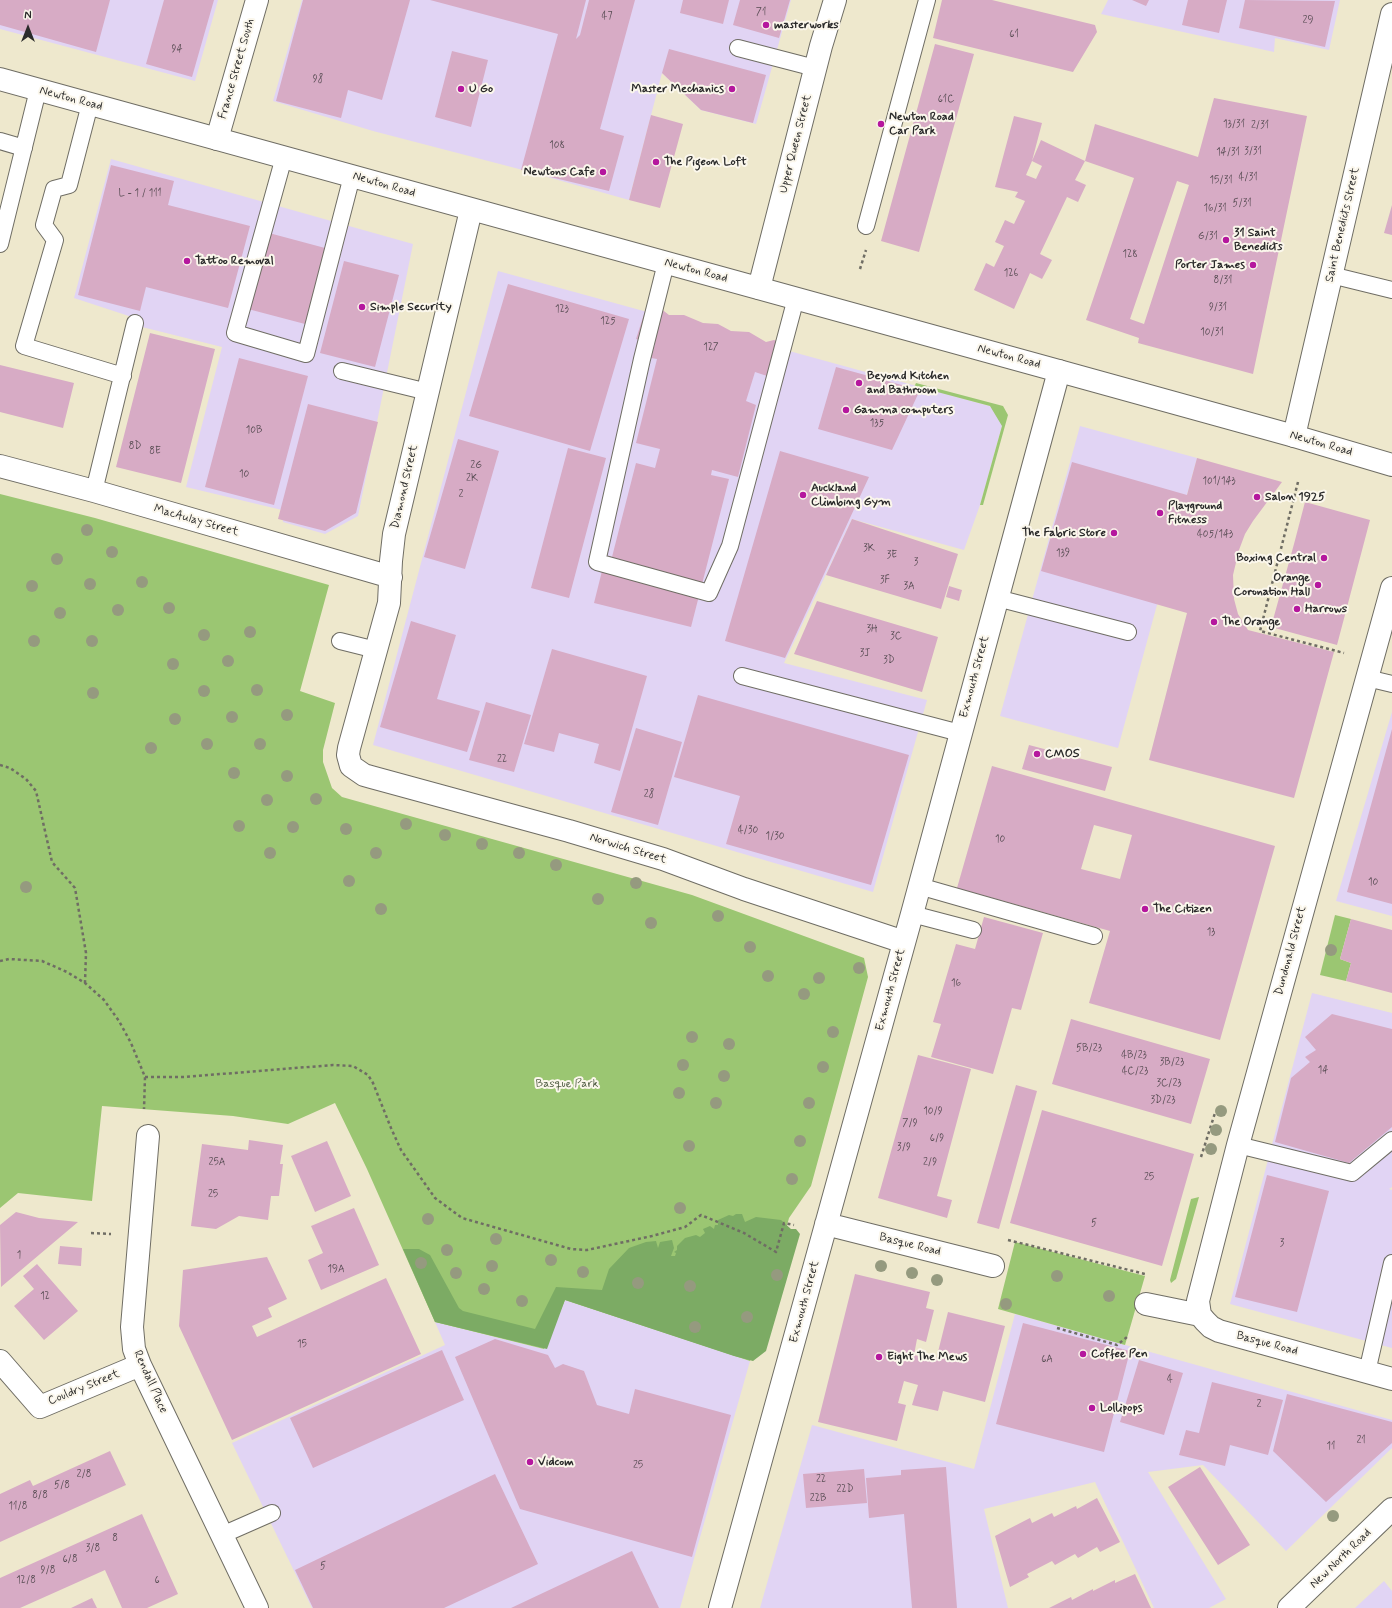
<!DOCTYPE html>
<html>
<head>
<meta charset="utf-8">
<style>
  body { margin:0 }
  #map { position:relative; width:1392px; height:1608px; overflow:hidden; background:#eee8cd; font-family:Mynerve,sans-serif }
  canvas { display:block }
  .north { position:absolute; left:8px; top:8px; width:40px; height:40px; -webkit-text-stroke:3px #fbf7ec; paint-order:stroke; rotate:0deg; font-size:11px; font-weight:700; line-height:16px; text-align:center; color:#2b2b2b }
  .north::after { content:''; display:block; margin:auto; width:14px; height:18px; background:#2b2b2b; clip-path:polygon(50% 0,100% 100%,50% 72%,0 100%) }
</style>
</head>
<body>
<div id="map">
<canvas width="1392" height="1608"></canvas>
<div class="north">N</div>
</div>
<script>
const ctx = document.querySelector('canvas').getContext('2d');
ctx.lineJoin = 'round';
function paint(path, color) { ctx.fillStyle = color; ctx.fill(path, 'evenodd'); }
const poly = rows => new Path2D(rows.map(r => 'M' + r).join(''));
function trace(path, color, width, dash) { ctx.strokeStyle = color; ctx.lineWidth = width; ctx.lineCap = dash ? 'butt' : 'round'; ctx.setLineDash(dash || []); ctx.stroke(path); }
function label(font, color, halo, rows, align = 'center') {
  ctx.font = font + ' Mynerve,sans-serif'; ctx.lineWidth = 4; ctx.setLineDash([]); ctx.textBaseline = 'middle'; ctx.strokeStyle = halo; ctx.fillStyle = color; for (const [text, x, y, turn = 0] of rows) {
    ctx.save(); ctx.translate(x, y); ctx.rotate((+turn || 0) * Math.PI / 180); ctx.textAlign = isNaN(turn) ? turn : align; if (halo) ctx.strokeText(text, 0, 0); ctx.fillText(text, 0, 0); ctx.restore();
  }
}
const built = poly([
  [0,0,218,0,195,81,0,29],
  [302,0,791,0,756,124,701,110,662,73,629,200,519,169,373,131,273,101],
  [1108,0,1340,0,1329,50,1275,38,1274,52,1101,14],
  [111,159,413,244,358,516,325,534,283,522,282,510,186,487,222,347,138,326,138,319,74,298],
  [498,271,1004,410,1002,426,980,505,964,550,852,519,784,663,927,700,873,892,373,745],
  [1080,426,1197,458,1118,748,1000,716],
  [1392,712,1392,916,1336,901],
  [1312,993,1392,1013,1392,1187,1389,1189,1392,1190,1392,1348,1230,1304],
  [565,1300,750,1361,680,1608,312,1608,232,1443,445,1345,435,1322,544,1349],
  [1015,1314,1392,1420,1392,1448,1286,1551,1203,1465,1148,1472,1226,1599,1209,1608,1154,1608,1095,1482,984,1509,1008,1608,760,1608,812,1425,974,1469],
  [1384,1581,1392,1591,1392,1608,1355,1608]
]);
const green = poly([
  [916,383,1003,406,1008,415,983,505,980,505,1002,426,990,406,926,389,909,398],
  [0,494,95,518,329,585,300,691,335,703,323,750,323,762,332,788,342,797,692,895,864,958,868,977,811,1186,789,1218,750,1361,565,1300,544,1349,435,1322,367,1169,335,1103,288,1124,233,1116,102,1106,92,1201,18,1193,0,1208],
  [1335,915,1351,919,1340,959,1351,963,1346,981,1320,975],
  [1199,1197,1176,1279,1171,1283,1170,1280,1191,1199],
  [1015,1242,1145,1276,1125,1345,998,1309]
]);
const forest = poly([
  [736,1214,742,1214,745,1222,756,1217,781,1220,791,1229,796,1229,800,1234,766,1351,753,1361,734,1356,565,1300,547,1349,435,1322,403,1249,419,1249,430,1255,459,1308,463,1311,535,1329,556,1287,602,1290,609,1269,629,1248,646,1242,656,1241,658,1248,660,1242,672,1240,674,1248,671,1256,675,1256,676,1253,674,1252,677,1250,677,1246,685,1238,696,1235,700,1237,705,1233,703,1229,710,1226,714,1229,715,1225,718,1225,718,1220,729,1215,733,1216]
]);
const building = poly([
  [0,0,110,0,96,52,0,25],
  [164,0,214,0,192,77,146,64],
  [303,0,410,0,382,100,348,90,341,118,276,101],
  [430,0,586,0,576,39,580,35,589,0,635,0,600,129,624,136,609,191,521,170,558,34],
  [683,0,729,0,723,24,680,13],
  [740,0,790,0,779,38,733,25],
  [942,0,992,0,1095,25,1097,32,1073,72,933,38],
  [1132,0,1149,0,1146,6],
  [1188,0,1227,0,1219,33,1182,25],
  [1245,0,1335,1,1325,47,1239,28],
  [935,44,974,54,919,252,881,241],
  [669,49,766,75,753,123,701,110,662,73],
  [452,51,488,60,471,127,435,117],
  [1214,98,1307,116,1253,374,1138,343,1139,338,1086,320,1134,178,1085,161,1095,124,1198,157],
  [1177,181,1189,185,1144,324,1130,319],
  [651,115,683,124,660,208,629,200],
  [1014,116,1042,123,1032,161,1026,175,1036,179,1042,166,1032,161,1041,140,1085,161,1075,180,1086,185,1078,202,1067,197,1040,254,1052,260,1042,279,1030,273,1014,309,974,290,986,263,994,267,1004,246,995,242,1005,220,1014,224,1025,201,1015,197,1018,192,995,187],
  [111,165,174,181,168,205,250,226,228,308,146,287,140,311,78,295],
  [1392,205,1392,235,1384,233],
  [269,233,325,248,305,324,248,309],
  [344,261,399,275,375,367,320,353],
  [508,284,629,319,590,451,469,416],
  [646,308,660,308,669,315,684,315,703,323,718,324,731,331,749,332,766,342,774,340,792,347,782,381,755,372,746,401,756,405,738,477,712,470,711,475,729,479,691,627,594,603,606,555,612,557,636,463,655,468,660,449,636,443,657,359,651,358,655,344,636,339],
  [150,333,215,349,181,483,116,467],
  [239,358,308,376,274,505,205,487],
  [0,365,74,383,63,428,0,412],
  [836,367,920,390,892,450,818,429],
  [308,404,378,422,356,513,325,531,278,519],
  [458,439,499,451,465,569,424,557],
  [568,448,606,458,569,598,531,588],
  [780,451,869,477,785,658,725,641],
  [1197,458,1282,482,1253,521,1245,534,1239,550,1233,575,1234,599,1238,614,1248,630,1334,652,1294,798,1149,760,1187,613,1041,571,1072,462,1187,495],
  [1305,502,1370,520,1337,645,1271,627,1294,544],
  [852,519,958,554,941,609,826,575],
  [949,586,962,590,959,601,946,597],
  [817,601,938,637,922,692,794,654],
  [411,621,456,635,437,699,480,711,467,752,380,727],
  [552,649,647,676,620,771,594,763,599,744,559,733,554,752,524,744],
  [698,695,909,755,871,885,726,844,740,796,674,777],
  [486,702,531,715,514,772,469,760],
  [636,728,682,742,658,825,611,812],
  [1392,729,1392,904,1347,892],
  [1029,745,1112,767,1105,791,1022,769],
  [992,766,1275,846,1220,1040,1089,1003,1110,931,957,888],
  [1094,825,1132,835,1120,879,1081,869],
  [984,917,1043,933,1021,1010,1012,1008,993,1074,931,1057,941,1024,933,1022,956,944,975,949],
  [1351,919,1392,930,1392,993,1346,981,1351,963,1340,959],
  [1332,1014,1392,1029,1392,1127,1349,1163,1275,1142,1291,1078,1310,1062,1305,1057,1316,1050,1305,1037],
  [1071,1019,1210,1059,1191,1124,1052,1084],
  [918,1055,971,1069,937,1196,952,1200,947,1218,878,1198],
  [1016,1085,1037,1091,999,1229,977,1223],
  [1042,1110,1194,1154,1162,1266,1010,1223],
  [249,1140,283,1145,280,1164,283,1164,279,1196,271,1196,268,1220,239,1216,216,1229,191,1226,202,1144,248,1150],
  [327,1141,351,1196,315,1212,291,1156],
  [1267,1175,1329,1191,1297,1312,1235,1297],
  [354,1208,379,1265,321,1290,308,1260,323,1253,311,1226],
  [16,1212,39,1218,78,1222,1,1287,0,1225],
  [60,1246,82,1248,81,1266,58,1264],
  [267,1257,287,1299,268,1308,272,1317,252,1326,257,1337,386,1278,421,1354,232,1440,179,1326,183,1270],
  [37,1264,78,1311,44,1340,14,1306,34,1289,23,1276],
  [855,1274,930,1292,926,1308,934,1310,926,1342,917,1339,914,1355,936,1360,948,1312,1005,1326,985,1402,943,1391,938,1411,912,1405,918,1385,904,1381,898,1403,906,1405,897,1441,818,1422],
  [1023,1323,1130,1351,1104,1452,996,1424],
  [495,1339,548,1355,555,1368,563,1364,584,1371,597,1405,629,1414,635,1389,731,1415,692,1557,520,1509,455,1357],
  [442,1350,464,1400,313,1468,290,1418],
  [1139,1360,1183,1373,1164,1435,1120,1422],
  [1212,1382,1283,1400,1268,1455,1230,1445,1225,1466,1179,1455,1186,1430,1199,1433],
  [1287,1394,1392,1422,1392,1443,1326,1502,1273,1451],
  [110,1451,126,1485,0,1542,0,1494,30,1480,33,1486],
  [946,1467,957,1608,912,1608,904,1514,869,1518,866,1478,901,1475,901,1470],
  [1200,1467,1250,1545,1218,1565,1168,1487],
  [864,1469,867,1503,806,1508,803,1474],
  [495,1474,538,1564,444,1608,313,1608,295,1570],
  [1097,1498,1120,1542,1100,1552,1097,1547,1078,1558,1075,1554,1055,1565,1052,1561,1027,1574,1029,1577,1010,1587,995,1536,1030,1518,1032,1523,1052,1513,1054,1517,1076,1506,1077,1509],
  [142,1514,178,1594,147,1608,122,1608,105,1570,20,1608,0,1608,0,1578],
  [632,1551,659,1608,511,1608],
  [1135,1574,1151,1608,1049,1608,1071,1597,1072,1600,1093,1589,1093,1591,1115,1580,1115,1583],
  [92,1598,97,1608,71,1608]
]);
const path = poly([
  [860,269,866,250],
  [1298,482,1260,631,1344,653],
  [0,765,10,768,26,779,36,791,52,862,75,888,86,953,85,983],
  [0,961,9,959,42,961,67,972,85,983,104,1000,119,1021,131,1043,145,1077,144,1109],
  [145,1077,184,1077,333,1065,353,1066,368,1075,373,1083,391,1128,401,1150,435,1198,462,1218,571,1249,587,1250,652,1236,685,1227,701,1215,744,1233,776,1252,784,1223,794,1225],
  [1201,1157,1215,1113],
  [91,1233,111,1234],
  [1008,1240,1145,1274],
  [1057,1328,1117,1345,1127,1337]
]);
const lane = poly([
  [738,48,815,68],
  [90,104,69,185,54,189,44,225,55,240,24,346,123,376],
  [0,141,24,148],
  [284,157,235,333,306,354,352,176],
  [866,226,927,0],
  [0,244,38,90],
  [666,263,642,359,597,562,709,593,730,546,796,298],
  [1331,275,1392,290],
  [342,371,428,392],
  [94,491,135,323],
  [997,598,1128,632],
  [340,641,376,650],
  [742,676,960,733],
  [1367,678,1392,684],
  [919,886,1094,936],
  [912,914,973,930],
  [1238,1145,1352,1173,1392,1140],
  [1367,1372,1392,1263],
  [222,1535,272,1513]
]);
const street = poly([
  [217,139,257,0],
  [471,210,394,534,391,561,389,603,349,748,348,755,351,766,364,775,371,777,569,831,663,859,744,889,904,942],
  [1294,436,1392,14],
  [0,466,94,491,391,577],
  [1392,588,1238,1145,1198,1301,1200,1315,1205,1321,1211,1327,1219,1331,1392,1379],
  [148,1136,132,1327,134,1349,140,1365,257,1608],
  [826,1224,993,1266],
  [1146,1304,1200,1315],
  [0,1361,40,1407,140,1365],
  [720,1608,912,914,1059,371]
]);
const secondary = poly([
  [759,288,821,46,835,0],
  [1289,1608,1392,1509]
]);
const primary = poly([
  [0,79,1059,371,1294,436,1392,465]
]);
const trees = [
  [87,530],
  [112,552],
  [57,559],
  [142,582],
  [90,584],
  [32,586],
  [169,608],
  [118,610],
  [60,613],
  [250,632],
  [204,635],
  [34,641],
  [92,641],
  [228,661],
  [173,664],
  [257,690],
  [204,691],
  [93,693],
  [287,715],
  [232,717],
  [175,719],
  [207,744],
  [260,744],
  [151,748],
  [234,773],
  [287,776],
  [316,799],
  [267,800],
  [406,824],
  [239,826],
  [293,827],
  [346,829],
  [445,835],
  [482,844],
  [270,853],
  [376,853],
  [519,853],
  [556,865],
  [349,881],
  [636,883],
  [26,887],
  [598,899],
  [381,909],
  [718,916],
  [651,923],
  [750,947],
  [1331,950],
  [859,968],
  [768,976],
  [819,978],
  [804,994],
  [833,1032],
  [692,1037],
  [729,1044],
  [683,1065],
  [823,1067],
  [724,1076],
  [679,1093],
  [716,1103],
  [809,1103],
  [1221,1111],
  [1216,1130],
  [800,1141],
  [689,1146],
  [1211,1149],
  [792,1179],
  [680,1208],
  [428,1219],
  [496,1239],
  [447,1250],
  [551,1260],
  [421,1263],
  [492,1266],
  [881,1266],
  [583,1272],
  [456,1273],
  [912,1273],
  [777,1275],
  [1057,1276],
  [937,1280],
  [638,1283],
  [690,1286],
  [484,1289],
  [1109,1296],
  [522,1301],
  [1006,1304],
  [747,1317],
  [695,1327],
  [1333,1516]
];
const markers = [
  [766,25,4,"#b5179e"],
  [461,89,4,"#b5179e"],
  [732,89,4,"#b5179e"],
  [881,124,4,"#b5179e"],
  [656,162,4,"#b5179e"],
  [603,172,4,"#b5179e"],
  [1226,240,4,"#b5179e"],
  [187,261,4,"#b5179e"],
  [1253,265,4,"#b5179e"],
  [362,307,4,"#b5179e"],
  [859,383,4,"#b5179e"],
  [846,410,4,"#b5179e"],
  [803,495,4,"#b5179e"],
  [1257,497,4,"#b5179e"],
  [1160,513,4,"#b5179e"],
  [1114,533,4,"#b5179e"],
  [1324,558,4,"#b5179e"],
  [1318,585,4,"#b5179e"],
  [1297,609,4,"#b5179e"],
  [1214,622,4,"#b5179e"],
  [1037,754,4,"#b5179e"],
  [1145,909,4,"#b5179e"],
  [1083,1354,4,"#b5179e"],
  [879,1357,4,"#b5179e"],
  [1092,1408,4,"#b5179e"],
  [530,1462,4,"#b5179e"]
];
const numberNames = [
  ["71",761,13],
  ["47",607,17],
  ["29",1308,21],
  ["61",1014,35],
  ["94",177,50],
  ["98",318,80],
  ["61C",946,100],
  ["13/31",1234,125],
  ["2/31",1260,126],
  ["108",557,146],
  ["3/31",1253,152],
  ["14/31",1228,153],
  ["4/31",1248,178],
  ["15/31",1221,181],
  ["L - 1 / 111",140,194],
  ["5/31",1242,204],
  ["16/31",1215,209],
  ["G/31",1208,237],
  ["128",1130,255],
  ["126",1011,274],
  ["8/31",1223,281],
  ["9/31",1218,308],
  ["123",562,310],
  ["125",608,322],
  ["10/31",1212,333],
  ["127",711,348],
  ["135",877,424],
  ["10B",254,431],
  ["8D",135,447],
  ["8E",155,452],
  ["2G",476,466],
  ["10",244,475],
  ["2K",472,479],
  ["101/143",1219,482],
  ["2",461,495],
  ["405/143",1215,535],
  ["3K",869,549],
  ["139",1063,554],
  ["3E",892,556],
  ["3",916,563],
  ["3F",885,581],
  ["3A",909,587],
  ["3H",872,630],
  ["3C",896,637],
  ["3J",865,654],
  ["3D",889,661],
  ["22",502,760],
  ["28",649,795],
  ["4/30",748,831],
  ["1/30",775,837],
  ["10",1000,840],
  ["10",1373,883],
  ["13",1211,933],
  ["16",956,984],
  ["5B/23",1089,1049],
  ["4B/23",1134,1056],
  ["3B/23",1172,1063],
  ["14",1323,1071],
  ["4C/23",1135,1072],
  ["3C/23",1169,1084],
  ["3D/23",1163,1101],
  ["10/9",933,1112],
  ["7/9",910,1124],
  ["6/9",937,1139],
  ["3/9",904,1148],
  ["25A",217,1163],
  ["2/9",930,1163],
  ["25",1149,1178],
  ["25",213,1195],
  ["5",1094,1224],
  ["3",1282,1244],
  ["1",19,1256],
  ["19A",336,1270],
  ["12",45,1297],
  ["15",302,1345],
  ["6A",1047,1360],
  ["4",1170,1380],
  ["2",1259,1405],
  ["21",1361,1441],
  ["11",1331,1447],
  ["25",638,1466],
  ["2/8",84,1475],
  ["22",821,1480],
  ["5/8",62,1486],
  ["22D",845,1490],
  ["8/8",40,1496],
  ["22B",818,1499],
  ["11/8",18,1507],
  ["8",115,1539],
  ["3/8",93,1549],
  ["6/8",70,1560],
  ["5",323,1567],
  ["9/8",48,1571],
  ["12/8",26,1581],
  ["6",157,1581]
];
const poiNames = [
  ["masterworks",774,25],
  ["U Go",469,89],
  ["Master Mechanics",724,89,"right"],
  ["Newton Road",889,117],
  ["Car Park",889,131],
  ["The Pigeon Loft",664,162],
  ["Newtons Cafe",595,172,"right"],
  ["31 Saint",1234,233],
  ["Benedicts",1234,247],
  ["Tattoo Removal",195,261],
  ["Porter James",1245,265,"right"],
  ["Simple Security",370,307],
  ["Beyond Kitchen",867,376],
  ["and Bathroom",867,390],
  ["Gamma computers",854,410],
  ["Auckland",811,488],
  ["Climbing Gym",811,502],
  ["Salon 1925",1265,497],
  ["Playground",1168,506],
  ["Fitness",1168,520],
  ["The Fabric Store",1106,533,"right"],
  ["Boxing Central",1316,558,"right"],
  ["Orange",1310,578,"right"],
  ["Coronation Hall",1310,592,"right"],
  ["Harrows",1305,609],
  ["The Orange",1222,622],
  ["CMOS",1045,754],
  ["The Citizen",1153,909],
  ["Coffee Pen",1091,1354],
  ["Eight The Mews",887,1357],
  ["Lollipops",1100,1408],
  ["Vidcom",538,1462]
];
const streetNames = [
  ["France Street South",237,69,-74],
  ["Newton Road",71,99,15],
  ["Upper Queen Street",796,144,-76],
  ["Newton Road",384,185,16],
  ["Saint Benedicts Street",1343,225,-77],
  ["Newton Road",696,271,15],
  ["Newton Road",1009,357,15],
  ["Newton Road",1321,444,16],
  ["Diamond Street",405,487,-77],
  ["MacAulay Street",196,521,16],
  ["Exmouth Street",975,677,-75],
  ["Norwich Street",628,849,17],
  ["Dundonald Street",1291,951,-75],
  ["Exmouth Street",891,990,-75],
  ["Basque Road",910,1245,14],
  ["Exmouth Street",805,1302,-75],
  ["Basque Road",1267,1344,15],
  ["Rendall Place",150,1382,66],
  ["Couldry Street",84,1388,-22],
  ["New North Road",1341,1559,-44]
];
const parkNames = [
  ["Basque Park",567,1084]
];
paint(built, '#e1d4f4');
paint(green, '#9bc672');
paint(forest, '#7cab64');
paint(building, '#d7abc5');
trace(lane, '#6f6d64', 18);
trace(street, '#6f6d64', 24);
trace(secondary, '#6f6d64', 24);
trace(primary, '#6f6d64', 24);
trace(path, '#6f6d64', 2.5, [3, 3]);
trace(lane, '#fff', 16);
trace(street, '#fff', 22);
trace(secondary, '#fff', 22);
trace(primary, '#fff', 22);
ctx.fillStyle = '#959a7f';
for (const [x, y] of trees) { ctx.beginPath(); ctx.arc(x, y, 6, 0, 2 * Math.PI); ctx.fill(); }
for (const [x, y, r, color] of markers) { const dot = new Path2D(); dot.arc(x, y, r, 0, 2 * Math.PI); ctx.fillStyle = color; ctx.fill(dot); trace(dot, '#fbf7ec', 1.5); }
label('10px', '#564b52', null, numberNames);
label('bold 12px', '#2b2b2b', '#fbf7ec', poiNames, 'left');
label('12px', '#2b2b2b', '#fbf7ec', streetNames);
label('12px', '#4d5a40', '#fbf7ec', parkNames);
</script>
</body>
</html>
